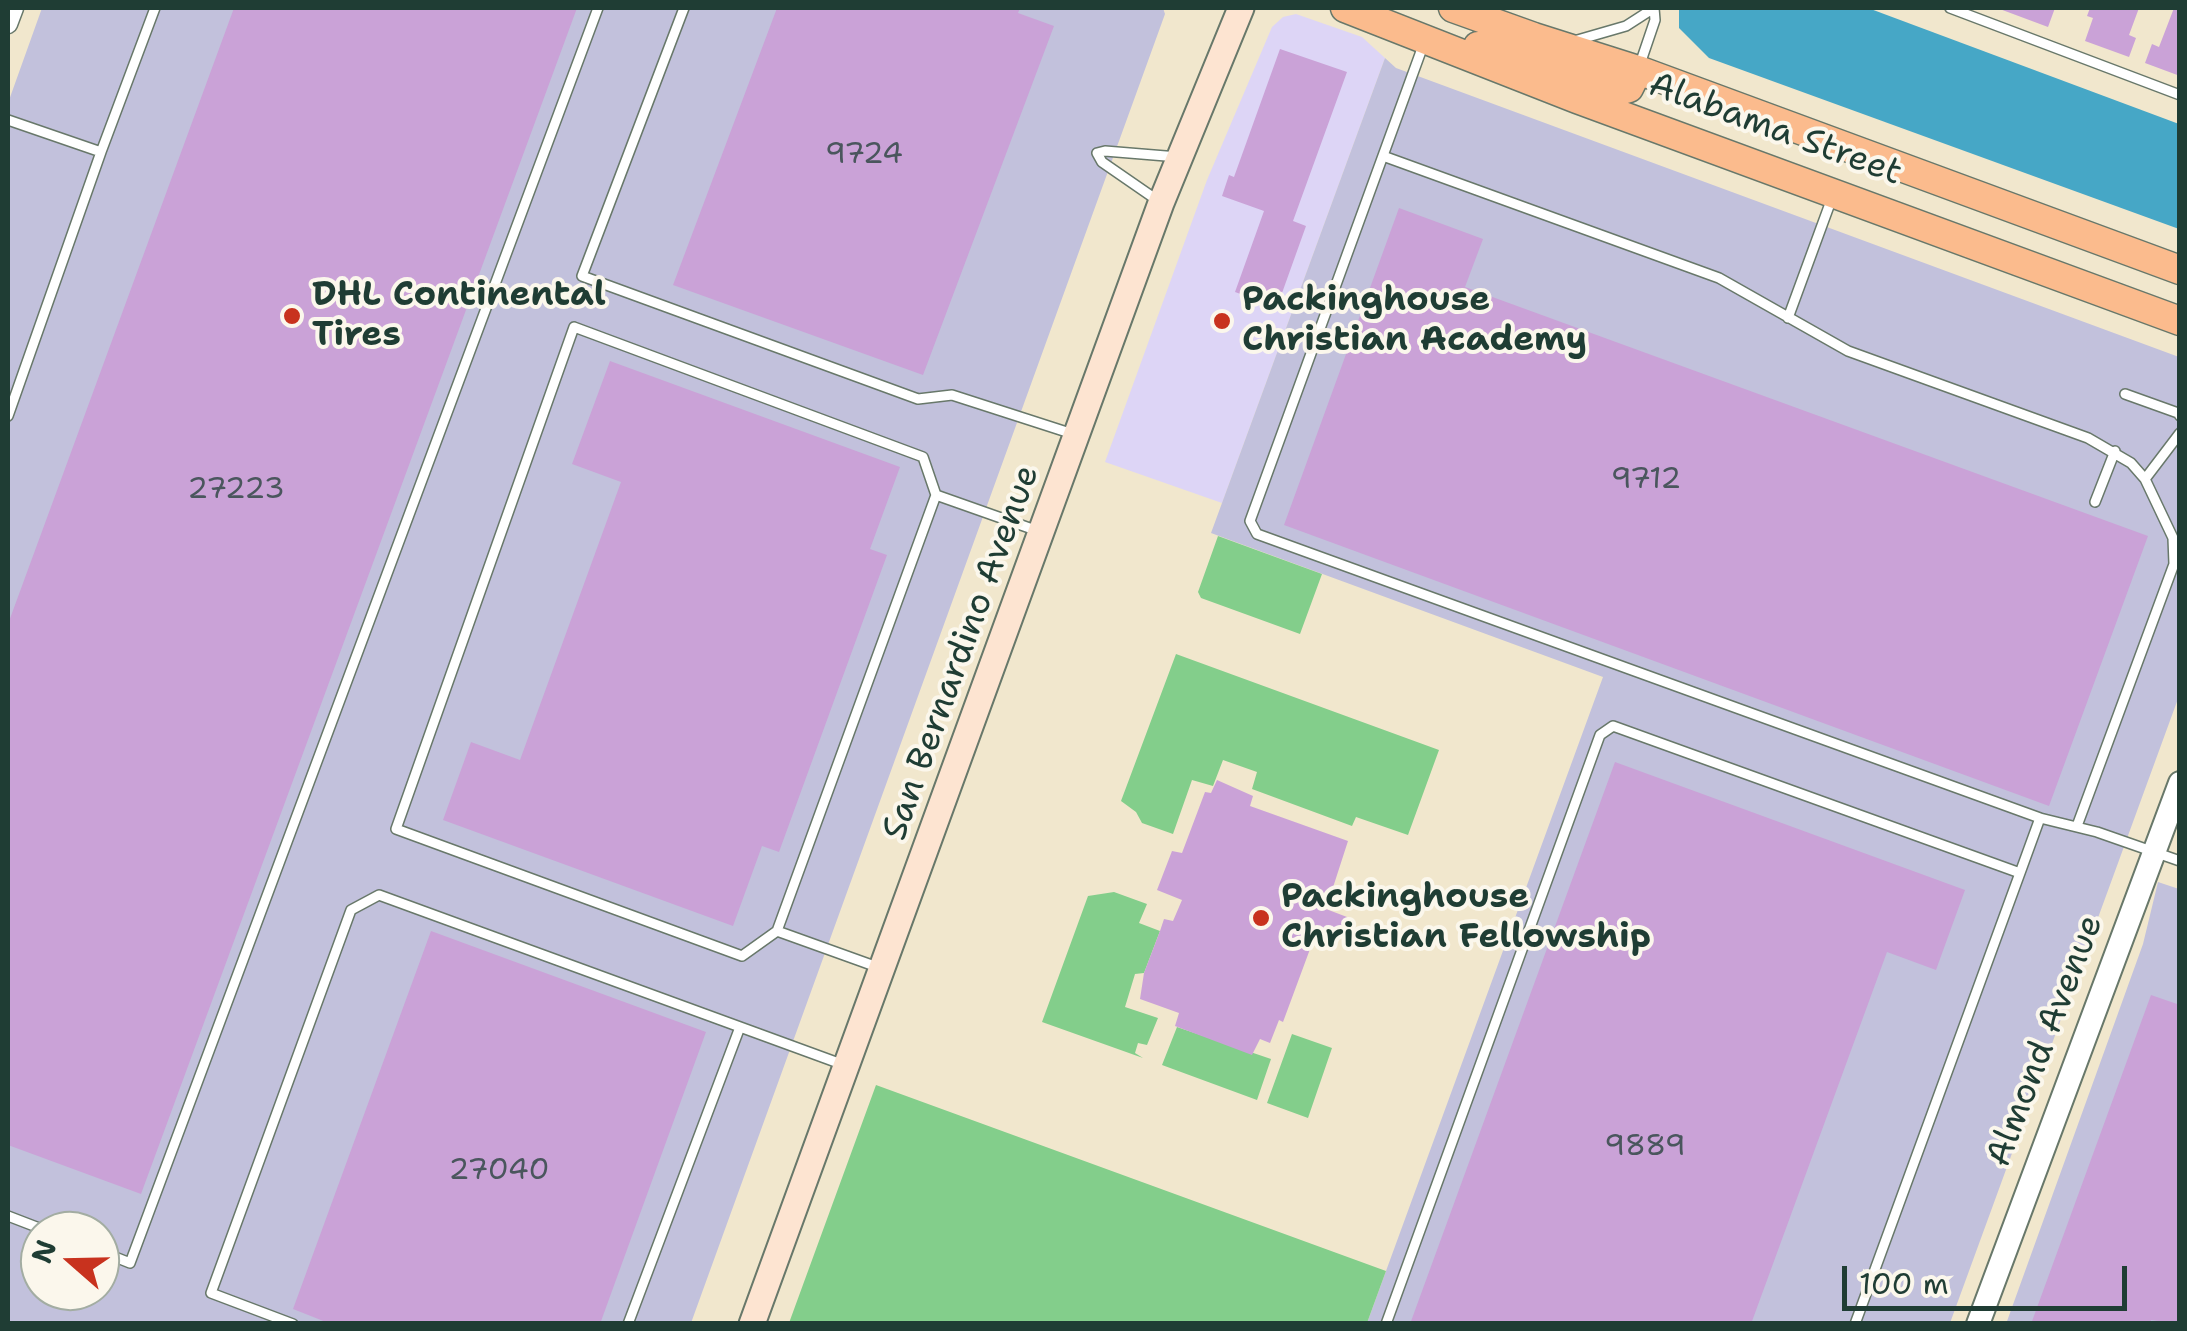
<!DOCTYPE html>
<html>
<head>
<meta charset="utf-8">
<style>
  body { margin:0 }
  #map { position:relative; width:2187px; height:1331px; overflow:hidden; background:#f1e7cd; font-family:"Shantell Sans",sans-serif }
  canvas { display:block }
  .frame { position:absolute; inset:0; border:10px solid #1f3d34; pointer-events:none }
  .north { position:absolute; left:20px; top:1211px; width:100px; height:100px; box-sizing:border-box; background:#fbf7ec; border:2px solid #a3ada2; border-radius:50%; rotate:290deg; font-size:28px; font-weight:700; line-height:40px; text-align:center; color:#1f3d34 }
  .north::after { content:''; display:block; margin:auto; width:35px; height:45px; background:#c8321e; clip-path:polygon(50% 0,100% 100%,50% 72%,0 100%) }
  .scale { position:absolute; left:1842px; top:1266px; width:285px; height:45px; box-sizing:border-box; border:5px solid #1f3d34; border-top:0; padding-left:12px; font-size:30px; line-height:35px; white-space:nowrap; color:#1f3d34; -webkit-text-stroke:8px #fbf7ec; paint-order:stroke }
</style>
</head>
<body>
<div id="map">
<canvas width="2187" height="1331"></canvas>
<div class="frame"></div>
<div class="north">N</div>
<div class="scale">100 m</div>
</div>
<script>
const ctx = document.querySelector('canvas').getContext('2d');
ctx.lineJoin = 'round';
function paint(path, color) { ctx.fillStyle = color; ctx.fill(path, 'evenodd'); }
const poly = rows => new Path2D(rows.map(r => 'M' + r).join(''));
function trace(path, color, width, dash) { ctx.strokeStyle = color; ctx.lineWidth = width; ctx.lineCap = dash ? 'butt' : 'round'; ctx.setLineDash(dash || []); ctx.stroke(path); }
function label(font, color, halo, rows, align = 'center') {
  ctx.font = font + ' "Shantell Sans",sans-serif'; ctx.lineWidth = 8; ctx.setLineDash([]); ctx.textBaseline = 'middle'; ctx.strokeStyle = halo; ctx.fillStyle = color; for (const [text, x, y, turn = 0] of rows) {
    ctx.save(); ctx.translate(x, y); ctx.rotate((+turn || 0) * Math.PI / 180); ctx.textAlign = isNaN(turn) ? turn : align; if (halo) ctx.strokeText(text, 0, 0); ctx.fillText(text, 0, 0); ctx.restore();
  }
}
const built = poly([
  [1296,14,1362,37,1385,58,1222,503,1105,462,1207,180,1272,27,1283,17]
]);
const industrial = poly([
  [42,8,1163,8,1165,14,691,1323,8,1323,8,103],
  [40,1231,100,1231,100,1291,40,1291],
  [1385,58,1396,68,2179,357,2179,696,1950,1323,1367,1323,1603,677,1211,533],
  [2158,882,2179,889,2179,1323,2006,1324,2143,944]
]);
const green = poly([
  [1218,536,1322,574,1300,634,1201,598,1198,592],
  [1176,654,1439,750,1408,835,1356,817,1352,826,1252,789,1257,772,1223,760,1213,786,1192,780,1173,834,1142,823,1136,812,1121,801],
  [1114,892,1147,904,1139,923,1160,931,1144,973,1135,974,1125,1007,1158,1018,1147,1045,1138,1043,1135,1053,1143,1058,1042,1022,1088,896],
  [1177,1027,1271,1059,1257,1100,1162,1065],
  [1292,1034,1332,1048,1308,1118,1267,1103],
  [876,1085,1386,1271,1367,1323,789,1323]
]);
const water = poly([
  [1679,8,1868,8,2179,124,2179,229,1709,58,1679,28]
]);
const building = poly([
  [234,8,577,8,141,1194,8,1145,8,624],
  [777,8,1020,8,1018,13,1054,26,923,375,673,285],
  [1997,8,2055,8,2048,27],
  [2090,8,2139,8,2129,35,2136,38,2129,57,2085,41,2093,18,2087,16],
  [2174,8,2180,8,2180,76,2145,63,2152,44,2159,47],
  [1280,49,1347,72,1293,221,1306,226,1277,307,1235,292,1264,211,1222,196,1229,175,1234,177],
  [1399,208,1483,239,1465,287,2148,536,2049,806,1284,525],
  [610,361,900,467,870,549,887,555,779,852,762,846,733,926,443,820,471,742,520,760,621,482,572,464],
  [1615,762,1965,890,1936,970,1887,952,1751,1324,1410,1324],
  [1217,780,1253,796,1250,806,1348,841,1326,909,1347,917,1335,948,1313,941,1283,1022,1279,1020,1270,1043,1260,1039,1252,1055,1175,1026,1179,1013,1140,999,1144,973,1160,931,1164,919,1173,921,1182,900,1157,890,1172,851,1182,853,1205,792,1211,793],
  [431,931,706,1032,600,1324,331,1324,293,1309],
  [2151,995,2180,1005,2180,1324,2151,1320,2150,1324,2031,1324]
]);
const service = poly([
  [684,8,582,276,918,399,952,395,1073,434],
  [1950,8,2180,95],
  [1574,41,1626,26,1654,8],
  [1424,43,1250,521,1257,534,2040,818],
  [1639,67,1655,20,1654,8],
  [8,120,101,152,8,416],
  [101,152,155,8],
  [1097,153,1105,151,1178,157],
  [1097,153,1102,162,1157,200],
  [1383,156,1719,278,1848,351,2088,438,2131,463,2145,479,2173,538,2174,564,2077,826],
  [1788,318,1832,198],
  [2125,394,2178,413,2180,416],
  [2145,479,2180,433],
  [2095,502,2115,451],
  [777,931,936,495],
  [880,968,777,931,742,956,396,829,574,327,923,457,936,495,1038,531],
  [8,1216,47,1231],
  [100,1251,130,1263,598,8],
  [293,1324,211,1293,351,910,379,895,844,1065],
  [628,1324,740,1027],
  [1386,1324,1600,735,1613,726,2020,873,2040,818,2097,832,2180,861],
  [1855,1324,2020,873]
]);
const minor = poly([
  [8,24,14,8]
]);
const tertiary = poly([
  [1978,1324,2180,783]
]);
const secondary = poly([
  [752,1324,1161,203,1241,8]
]);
const primary = poly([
  [1345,8,1577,99,2180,321],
  [1453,8,1534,37,1638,70,2180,270],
  [1478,46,1525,57,1622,90,1629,88,1638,70]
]);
const markers = [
  [292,316,10,"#c8321e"],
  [1222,321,10,"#c8321e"],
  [1261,918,10,"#c8321e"]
];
const numberNames = [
  ["9724",864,155],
  ["9712",1646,480],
  ["27223",236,490],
  ["9889",1645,1147],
  ["27040",499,1171]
];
const streetNames = [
  ["Alabama Street",1775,130,20],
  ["San Bernardino Avenue",962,653,-70],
  ["Almond Avenue",2046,1041,-69]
];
const poiNames = [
  ["DHL Continental",312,296],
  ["Tires",312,336],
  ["Packinghouse",1242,301],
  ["Christian Academy",1242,341],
  ["Packinghouse",1281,898],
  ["Christian Fellowship",1281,938]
];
paint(built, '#ddd5f6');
paint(industrial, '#c2c1dc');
paint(green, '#83ce8b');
paint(water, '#46a7c6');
paint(building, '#caa2d7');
trace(service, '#68786a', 12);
trace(minor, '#68786a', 21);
trace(tertiary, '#68786a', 26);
trace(secondary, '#68786a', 29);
trace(primary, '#68786a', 31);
trace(service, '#fff', 9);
trace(minor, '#fff', 18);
trace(tertiary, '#fff', 22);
trace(secondary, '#fde4d1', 25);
trace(primary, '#fbbb8d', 28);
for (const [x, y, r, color] of markers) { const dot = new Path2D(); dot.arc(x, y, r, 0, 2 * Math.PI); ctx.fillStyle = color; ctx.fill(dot); trace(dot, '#fbf7ec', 4); }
label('30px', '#4a565d', null, numberNames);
label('35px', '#1f3d34', '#fbf7ec', streetNames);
label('bold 35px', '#1f3d34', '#fbf7ec', poiNames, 'left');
</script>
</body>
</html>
